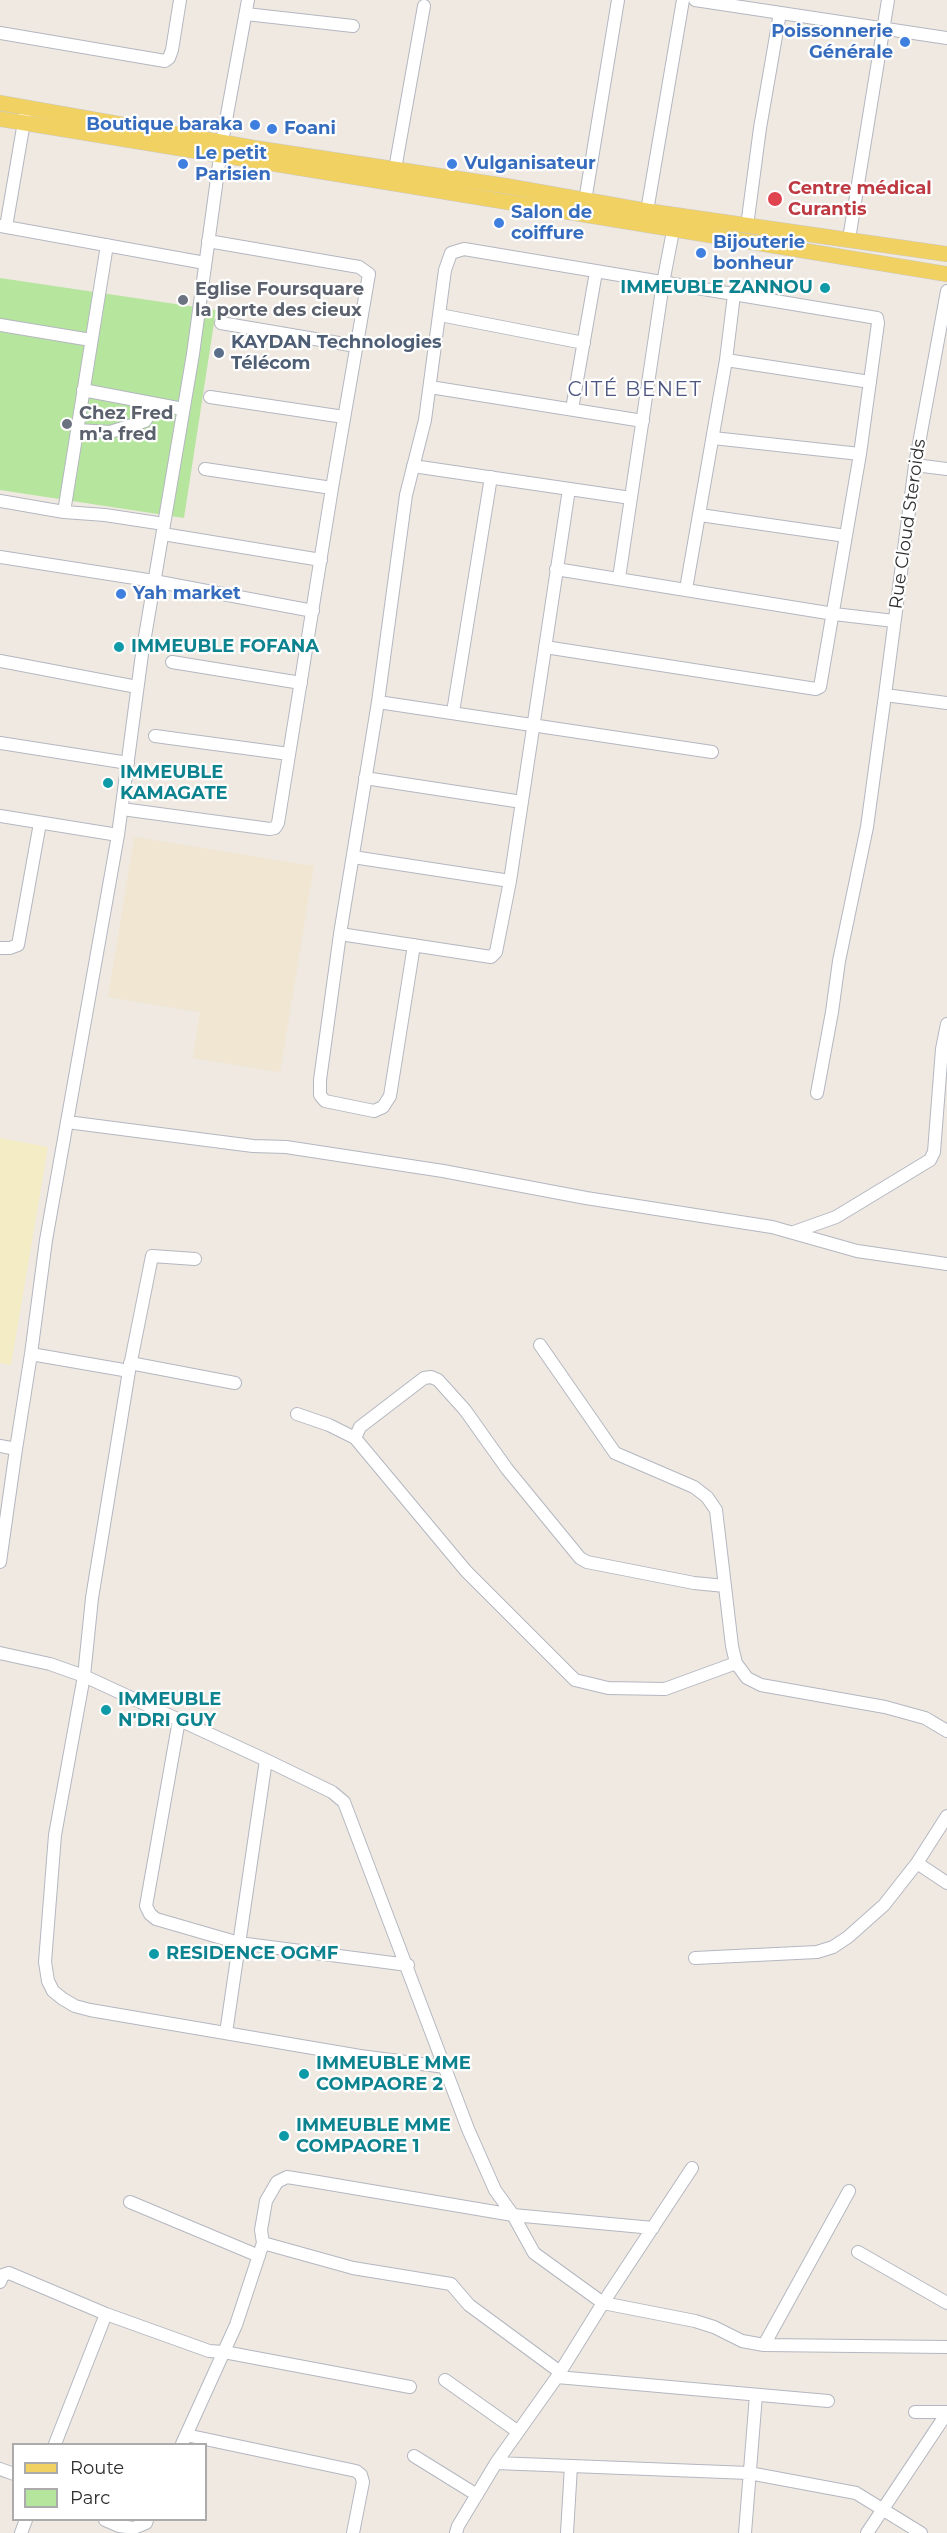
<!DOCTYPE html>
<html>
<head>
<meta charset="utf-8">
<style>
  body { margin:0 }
  #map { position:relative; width:947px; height:2533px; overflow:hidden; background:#efe9e1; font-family:Montserrat,sans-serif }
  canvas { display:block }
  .legend { position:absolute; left:12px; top:2443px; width:195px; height:78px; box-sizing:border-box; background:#fff; border:2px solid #ababab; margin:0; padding:8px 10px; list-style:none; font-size:18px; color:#2e2e2e }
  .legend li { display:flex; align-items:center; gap:12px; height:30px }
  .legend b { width:30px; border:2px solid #ababab }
</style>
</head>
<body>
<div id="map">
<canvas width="947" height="2533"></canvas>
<ul class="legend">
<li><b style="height:8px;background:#f2d163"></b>Route</li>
<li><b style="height:16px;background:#b6e59e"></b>Parc</li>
</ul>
</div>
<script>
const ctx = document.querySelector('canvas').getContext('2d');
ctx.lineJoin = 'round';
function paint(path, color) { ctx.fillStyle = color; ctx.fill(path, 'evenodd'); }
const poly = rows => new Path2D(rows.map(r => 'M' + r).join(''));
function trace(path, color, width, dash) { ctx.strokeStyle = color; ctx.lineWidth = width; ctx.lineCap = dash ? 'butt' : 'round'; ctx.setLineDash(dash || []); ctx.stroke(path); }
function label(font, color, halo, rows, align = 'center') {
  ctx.font = font + ' Montserrat,sans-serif'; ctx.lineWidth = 4.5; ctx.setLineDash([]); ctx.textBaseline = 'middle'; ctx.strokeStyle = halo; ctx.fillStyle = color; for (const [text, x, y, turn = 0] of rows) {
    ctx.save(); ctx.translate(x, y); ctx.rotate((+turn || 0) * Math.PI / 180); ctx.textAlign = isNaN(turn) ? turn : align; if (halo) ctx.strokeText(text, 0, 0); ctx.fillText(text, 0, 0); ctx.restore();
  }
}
const education = poly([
  [134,837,314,866,280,1072,193,1058,200,1012,108,997]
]);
const green = poly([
  [0,278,216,310,184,518,0,490]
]);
const sand = poly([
  [0,1138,48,1147,11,1365,0,1363]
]);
const minor = poly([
  [695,0,947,38],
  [246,14,353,26],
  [0,33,165,61,169,58,172,50,180,0],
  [395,169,424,6],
  [585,201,618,0],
  [647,211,683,0],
  [0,226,205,263],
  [747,226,760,128,780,13],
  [6,227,25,116],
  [849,239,888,0],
  [947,291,915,465,885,695,947,703],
  [440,315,584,343],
  [221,323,356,346],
  [0,325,91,340],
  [726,360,870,382],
  [430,387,643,421],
  [83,390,183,409],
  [210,397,344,417],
  [572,409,596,272],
  [77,430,110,432,145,421,156,404],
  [713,438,860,454],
  [915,465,947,469],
  [413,466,631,498],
  [205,469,332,488],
  [0,501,64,512,107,245],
  [64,512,105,515,164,524],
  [700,515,846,536],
  [163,534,321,560],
  [0,557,154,581,313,611],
  [556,569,834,614,894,621],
  [619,578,663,283,673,231],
  [686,589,726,360,734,295],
  [0,661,137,687],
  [172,662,301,683],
  [378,702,712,752],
  [453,712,491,477],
  [155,736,289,754],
  [0,743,128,763],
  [365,778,522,802],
  [122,809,270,829,275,828,278,823,332,488,369,274,359,267,208,241],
  [0,816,118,835],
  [353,857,510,881],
  [340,934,491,957,496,952,510,881,569,489],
  [414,945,390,1096,383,1107,374,1111,325,1101,320,1095,320,1080,340,934,378,702,406,495,425,420,445,270,451,253,464,249,877,318,878,323,860,454,820,687,816,689,545,647],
  [0,948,10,948,18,945,40,823],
  [817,1093,832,1012,839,961,867,827,885,695],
  [67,1122,253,1146,286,1147,443,1171,586,1198,772,1227,857,1251,947,1264],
  [794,1232,836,1217,930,1160,934,1152,942,1049,947,1024],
  [195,1259,152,1256,129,1371,92,1598,84,1676,55,1835,45,1962,48,1981,53,1991,63,1999,75,2006,90,2010,360,2056,445,2067],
  [540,1345,615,1453,694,1487,707,1497,716,1510,732,1646,736,1663,747,1678,761,1685,885,1707,925,1718,947,1731],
  [31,1354,129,1371],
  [130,1363,235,1383],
  [297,1414,329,1425,355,1438,466,1571,575,1680,608,1688,665,1689,736,1663],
  [355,1438,360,1427,424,1378,431,1377,438,1380,465,1410,507,1469,580,1558,587,1562,694,1583,725,1586],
  [0,1446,16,1449,0,1562],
  [16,1449,31,1354,46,1240,118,835,142,654,193,354,222,142,248,0],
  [0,1653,50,1664,84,1676,266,1760,332,1792,344,1802,468,2129,495,2190,513,2215,653,2228],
  [179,1720,146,1906,150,1914,156,1919,239,1943,408,1965],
  [917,1863,947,1883],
  [695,1958,817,1952,833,1947,848,1937,884,1905,917,1863,947,1816],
  [226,2033,266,1760],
  [130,2202,259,2256],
  [263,2243,353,2268,451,2284,469,2305,560,2372],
  [858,2252,947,2303],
  [0,2282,3,2275,9,2273,106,2314],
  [764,2345,849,2191],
  [557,2377,828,2401],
  [445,2380,517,2431],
  [915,2412,947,2412],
  [186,2435,356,2471,361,2475,363,2482,353,2533],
  [55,2444,106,2314,209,2351,224,2352,410,2387],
  [182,2444,236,2325,263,2243,261,2230,266,2201,277,2182,287,2177,312,2181,513,2215,534,2253,603,2303,692,2168],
  [414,2456,477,2495],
  [496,2463,749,2473,856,2493,921,2533],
  [0,2469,14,2474],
  [105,2520,119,2526,134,2528,146,2523,147,2520],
  [21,2533,26,2520],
  [456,2533,458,2526,496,2463,557,2377,603,2303,695,2321,714,2327,742,2341,764,2345,947,2347],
  [567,2533,571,2466],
  [745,2533,756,2395],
  [867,2533,947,2413]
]);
const major = poly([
  [0,103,254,148,506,186,647,211,947,254],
  [0,119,947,274]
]);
const markers = [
  [905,42,6,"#3f7fe0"],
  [255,125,6,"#3f7fe0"],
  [272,129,6,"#3f7fe0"],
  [183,164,6,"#3f7fe0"],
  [452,164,6,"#3f7fe0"],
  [775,199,8,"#e0444e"],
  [499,223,6,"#3f7fe0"],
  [701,253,6,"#3f7fe0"],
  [825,288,6,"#0f9aa8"],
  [183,300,6,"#6b7280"],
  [219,353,6,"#5c6f8a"],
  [67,424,6,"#6b7280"],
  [121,594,6,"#3f7fe0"],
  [119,647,6,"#0f9aa8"],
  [108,783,6,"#0f9aa8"],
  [106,1710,6,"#0f9aa8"],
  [154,1954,6,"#0f9aa8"],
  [304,2074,6,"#0f9aa8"],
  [284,2136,6,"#0f9aa8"]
];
const shopNames = [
  ["Poissonnerie",893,32,"right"],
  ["Générale",893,53,"right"],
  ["Boutique baraka",243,125,"right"],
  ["Foani",284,129],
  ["Le petit",195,154],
  ["Parisien",195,175],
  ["Vulganisateur",464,164],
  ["Salon de",511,213],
  ["coiffure",511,234],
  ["Bijouterie",713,243],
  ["bonheur",713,264],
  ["Yah market",133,594]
];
const healthNames = [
  ["Centre médical",788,189],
  ["Curantis",788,210]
];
const cultureNames = [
  ["IMMEUBLE ZANNOU",813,288,"right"],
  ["IMMEUBLE FOFANA",131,647],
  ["IMMEUBLE",120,773],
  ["KAMAGATE",120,794],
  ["IMMEUBLE",118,1700],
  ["N'DRI GUY",118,1721],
  ["RESIDENCE OGMF",166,1954],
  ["IMMEUBLE MME",316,2064],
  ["COMPAORE 2",316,2085],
  ["IMMEUBLE MME",296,2126],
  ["COMPAORE 1",296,2147]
];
const worshipNames = [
  ["Eglise Foursquare",195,290],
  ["la porte des cieux",195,311],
  ["Chez Fred",79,414],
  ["m'a fred",79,435]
];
const serviceNames = [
  ["KAYDAN Technologies",231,343],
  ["Télécom",231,364]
];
const streetNames = [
  ["Rue Cloud Steroids",908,524,-82]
];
const neighbourhoodNames = [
  ["CITÉ BENET",635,390]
];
paint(education, '#f0e6d1');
paint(green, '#b6e59e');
paint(sand, '#f3ecc5');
trace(minor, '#b4b7c1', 14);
trace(major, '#c9c9c9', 16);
trace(minor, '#fff', 12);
trace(major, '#f2d163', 15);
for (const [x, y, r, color] of markers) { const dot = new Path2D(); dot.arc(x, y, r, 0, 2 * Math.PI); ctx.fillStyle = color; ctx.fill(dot); trace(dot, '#fff', 2); }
label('bold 18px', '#366cbe', '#fff', shopNames, 'left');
label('bold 18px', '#be3a42', '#fff', healthNames, 'left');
label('bold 18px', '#0d838f', '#fff', cultureNames, 'left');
label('bold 18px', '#5b616d', '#fff', worshipNames, 'left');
label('bold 18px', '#4e5e75', '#fff', serviceNames, 'left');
label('18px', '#2e2e2e', '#fff', streetNames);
ctx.letterSpacing = '1.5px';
label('20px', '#4d5680', '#fff', neighbourhoodNames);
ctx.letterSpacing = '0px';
</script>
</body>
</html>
